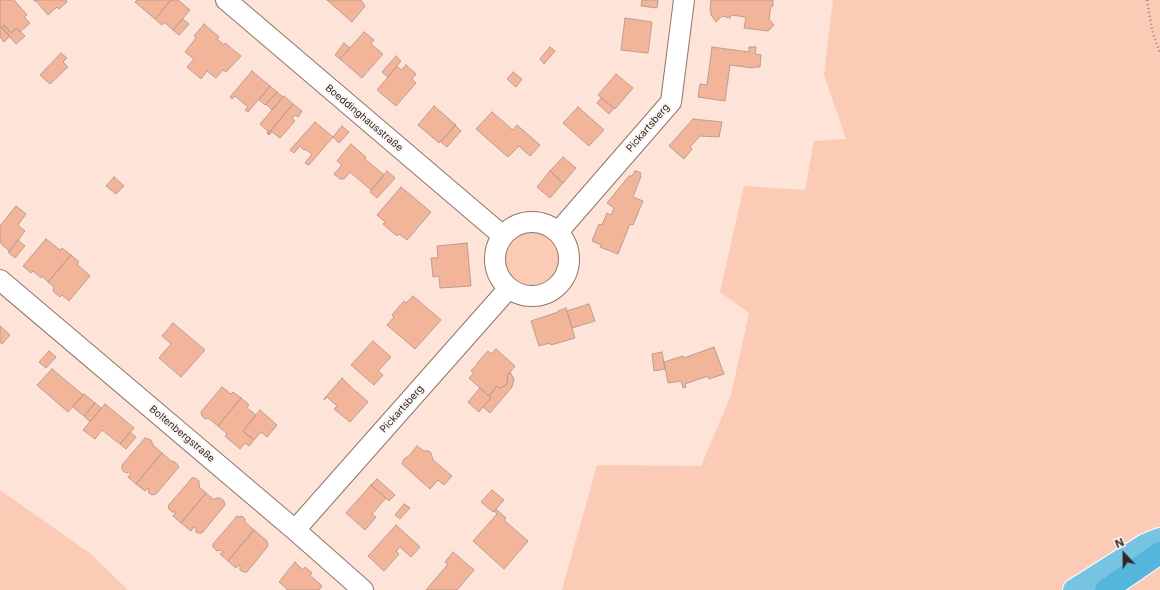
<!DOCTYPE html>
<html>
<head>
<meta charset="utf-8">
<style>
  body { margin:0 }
  #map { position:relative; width:1160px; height:590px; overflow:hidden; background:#fde3d8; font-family:Inter,sans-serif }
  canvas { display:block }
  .north { position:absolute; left:1104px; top:534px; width:40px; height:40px; -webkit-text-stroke:3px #fbf5f2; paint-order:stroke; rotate:338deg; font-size:11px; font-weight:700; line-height:16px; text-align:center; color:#322621 }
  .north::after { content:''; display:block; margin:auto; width:14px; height:18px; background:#322621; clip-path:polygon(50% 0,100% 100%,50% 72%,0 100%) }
</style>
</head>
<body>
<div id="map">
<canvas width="1160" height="590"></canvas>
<div class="north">N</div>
</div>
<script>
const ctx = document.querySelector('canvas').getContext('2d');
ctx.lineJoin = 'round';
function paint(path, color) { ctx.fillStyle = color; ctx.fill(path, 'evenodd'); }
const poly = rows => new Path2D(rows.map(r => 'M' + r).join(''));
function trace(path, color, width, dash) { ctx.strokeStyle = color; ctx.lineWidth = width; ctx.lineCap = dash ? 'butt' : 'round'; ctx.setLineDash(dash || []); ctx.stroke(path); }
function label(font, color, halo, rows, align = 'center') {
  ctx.font = font + ' Inter,sans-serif'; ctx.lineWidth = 4; ctx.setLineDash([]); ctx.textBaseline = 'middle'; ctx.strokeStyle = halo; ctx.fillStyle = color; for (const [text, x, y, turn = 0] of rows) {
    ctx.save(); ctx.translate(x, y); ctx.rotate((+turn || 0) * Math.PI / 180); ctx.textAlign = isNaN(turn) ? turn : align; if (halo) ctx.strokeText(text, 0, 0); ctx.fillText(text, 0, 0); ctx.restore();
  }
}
const green = poly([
  [833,0,1160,0,1160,590,562,590,597,465,701,466,731,395,749,313,720,292,744,186,805,190,814,141,846,139,824,75],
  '503 260a29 29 0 1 1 58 0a29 29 0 1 1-58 0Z',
  [0,490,91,554,128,590,0,590]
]);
const building = poly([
  [0,0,14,0,27,15,24,17,30,23,20,32,17,28,11,33,4,25,2,28,0,26,0,0],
  [34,0,66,0,67,2,59,9,57,7,48,15,36,1,34,1,34,0],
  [137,0,171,0,155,19,135,2,137,0],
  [171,0,178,0,190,10,173,30,164,22,162,25,155,19,171,0],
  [327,0,361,0,365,6,352,22,327,0],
  [642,0,658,0,657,8,641,6,642,0],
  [711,0,773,0,773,6,771,6,769,19,774,25,768,31,744,28,746,17,731,15,730,18,722,16,716,22,711,15,711,11,710,11,711,0],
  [625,18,652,22,648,53,621,50,625,18],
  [183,19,189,24,179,35,173,30,183,19],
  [204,24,219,37,217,39,224,45,225,43,241,56,226,72,223,70,216,78,207,71,201,79,187,67,194,59,185,52,196,38,194,36,204,24],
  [4,25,11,33,17,28,25,36,16,44,2,28,4,25],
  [0,26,10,36,4,42,0,37,0,26],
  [364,32,374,40,371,44,383,54,362,78,340,59,364,32],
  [344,43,350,48,340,59,335,55,344,43],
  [550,47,555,51,544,64,540,59,550,47],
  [712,47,749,52,749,47,756,47,755,54,761,55,760,67,754,67,753,68,730,65,725,101,698,97,700,84,707,85,712,47],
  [61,53,67,58,63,62,68,67,50,84,40,75,61,53],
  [396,56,401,61,388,77,382,72,396,56],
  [406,65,416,74,412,79,416,83,396,106,377,90,397,66,401,70,406,65],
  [252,71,270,86,248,112,245,110,248,107,235,96,232,99,230,97,252,71],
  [513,72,522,79,516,87,507,79,513,72],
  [616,74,633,88,615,109,598,95,616,74],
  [270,86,277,92,265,105,259,100,270,86],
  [277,92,283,97,272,110,266,104,277,92],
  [284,96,293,104,268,134,267,133,268,131,260,124,284,96],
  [601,98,614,108,609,114,597,103,601,98],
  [293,104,302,111,298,117,295,115,292,118,295,121,280,138,272,132,269,135,268,134,293,104],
  [434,106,456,125,439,143,418,125,434,106],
  [578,107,604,130,589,146,563,123,578,107],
  [492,112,513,130,517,125,540,145,530,156,519,146,508,157,476,129,492,112],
  [693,119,722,122,719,137,700,136,690,147,692,149,684,159,669,146,693,119],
  [315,122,333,137,309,165,305,163,312,154,305,149,304,150,300,146,294,153,290,150,315,122],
  [455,125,461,131,447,147,441,142,455,125],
  [342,126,349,132,339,143,333,137,342,126],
  [351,144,366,157,365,159,384,175,371,190,350,172,344,179,340,179,334,174,342,165,337,161,351,144],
  [563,157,576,168,563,183,550,171,563,157],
  [387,171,395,178,377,198,370,192,387,171],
  [550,171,563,183,550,198,537,187,550,171],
  [635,171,636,172,636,171,641,173,640,175,641,176,633,197,643,201,633,225,630,224,618,254,600,247,601,245,592,241,599,224,602,225,607,213,611,215,614,208,607,203,629,176,632,176,635,171],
  [114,177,124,186,116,194,106,186,114,177],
  [401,187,431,212,407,240,399,234,397,236,383,224,385,222,377,215,401,187],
  [16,206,26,214,18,225,25,231,10,251,2,245,0,241,0,226,16,206],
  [46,239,60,250,62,248,71,255,48,282,42,276,41,278,33,271,31,273,23,266,46,239],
  [18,240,25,246,15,258,8,252,18,240],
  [467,243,471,286,440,288,439,276,433,277,431,258,438,258,437,246,467,243],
  [71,255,79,262,77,264,90,276,69,301,62,295,60,297,53,291,54,287,48,282,71,255],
  [413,296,441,320,415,349,387,325,394,317,392,315,404,301,406,303,413,296],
  [589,304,595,321,572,328,567,311,589,304],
  [566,308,575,338,551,345,550,343,539,346,531,321,558,312,558,311,566,308],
  [173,323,205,350,181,377,159,358,171,344,162,336,173,323],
  [0,326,10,335,2,344,0,342,0,326],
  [373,341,391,357,378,371,383,375,374,385,351,365,373,341],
  [714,347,724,374,709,379,708,376,685,384,686,387,683,388,681,381,668,383,664,362,683,356,684,358,714,347],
  [496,349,515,366,507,376,508,379,506,385,502,387,499,388,497,386,489,396,469,378,474,373,471,371,478,363,477,363,488,351,491,354,496,349],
  [49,351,56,357,46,368,39,362,49,351],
  [662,352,665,369,654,371,652,354,662,352],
  [52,369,83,395,68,412,37,385,52,369],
  [510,372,514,379,512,387,490,413,483,407,491,398,489,396,497,386,499,388,502,387,506,385,508,379,507,376,510,372],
  [342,378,356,392,357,392,368,402,350,422,334,409,337,406,327,397,324,400,324,399,342,378],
  [222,387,231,394,233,392,241,398,218,426,208,418,205,419,202,416,201,412,222,387],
  [480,388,491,398,479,412,468,402,480,388],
  [84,394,95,403,84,416,73,407,84,394],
  [241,398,249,405,247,408,256,415,243,431,254,440,249,446,245,443,240,449,225,436,227,434,225,432,218,426,241,398],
  [95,403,101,408,90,422,84,416,95,403],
  [105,404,134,428,120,444,102,430,95,439,83,430,105,404],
  [260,410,277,425,267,437,261,432,254,440,243,431,260,410],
  [130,432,136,437,126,449,120,444,130,432],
  [145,438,151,440,153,445,162,453,136,484,128,477,131,473,129,472,126,473,122,470,122,465,145,438],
  [417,446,424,451,429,451,431,453,433,460,452,476,444,485,438,480,430,489,402,464,404,459,409,456,417,446],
  [162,453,171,461,175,462,179,467,156,494,152,495,149,493,148,488,145,491,136,484,162,453],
  [192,478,195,478,199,481,199,484,200,485,199,487,206,493,181,523,173,516,176,512,172,512,169,509,168,506,192,478],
  [377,479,395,495,389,501,371,485,377,479],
  [371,485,386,498,372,514,376,517,365,530,346,513,371,485],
  [492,490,504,500,493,512,481,502,492,490],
  [206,493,214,500,216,498,220,498,224,501,225,505,202,533,198,533,196,532,196,528,194,527,191,531,181,523,206,493],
  [404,504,410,508,400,519,395,515,404,504],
  [496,509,506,518,504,520,528,541,504,569,473,541,497,514,494,511,496,509],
  [237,516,239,517,242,516,245,519,245,522,254,530,228,561,220,554,223,552,221,550,217,551,213,547,213,544,237,516],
  [396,525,420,547,411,557,400,547,396,551,399,554,384,571,368,556,396,525],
  [254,530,267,541,268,546,247,572,244,572,240,570,240,566,239,565,236,568,228,561,254,530],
  [453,552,474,570,457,590,426,590,448,564,445,562,453,552],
  [295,562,303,570,305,567,312,573,310,575,322,586,319,590,286,590,287,589,279,582,295,562]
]);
const path = poly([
  [1147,0,1152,30,1160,53]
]);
const minor = poly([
  [226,0,503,236],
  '495 259a37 37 0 1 1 74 0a37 37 0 1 1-74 0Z',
  [558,232,671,102,684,0],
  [0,280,295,530,363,590],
  [295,530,509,288]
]);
const trunk = poly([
  [1074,590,1145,545,1160,539]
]);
const motorway = poly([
  [1106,590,1160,553]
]);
const streetNames = [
  ["Boeddinghausstraße",364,118,40],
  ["Pickartsberg",648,128,-49],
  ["Pickartsberg",402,409,-48],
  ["Boltenbergstraße",182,434,40]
];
paint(green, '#fbcbb6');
paint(building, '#f2b59a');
trace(building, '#bb9d90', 1);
trace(minor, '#917569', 22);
trace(trunk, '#fff', 24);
trace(motorway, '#fff', 24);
trace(path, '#97847c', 2.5, [1, 3]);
trace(minor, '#fff', 20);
trace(trunk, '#76c4e2', 22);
trace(motorway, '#54b6da', 22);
label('10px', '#322621', '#fbf5f2', streetNames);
</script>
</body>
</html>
